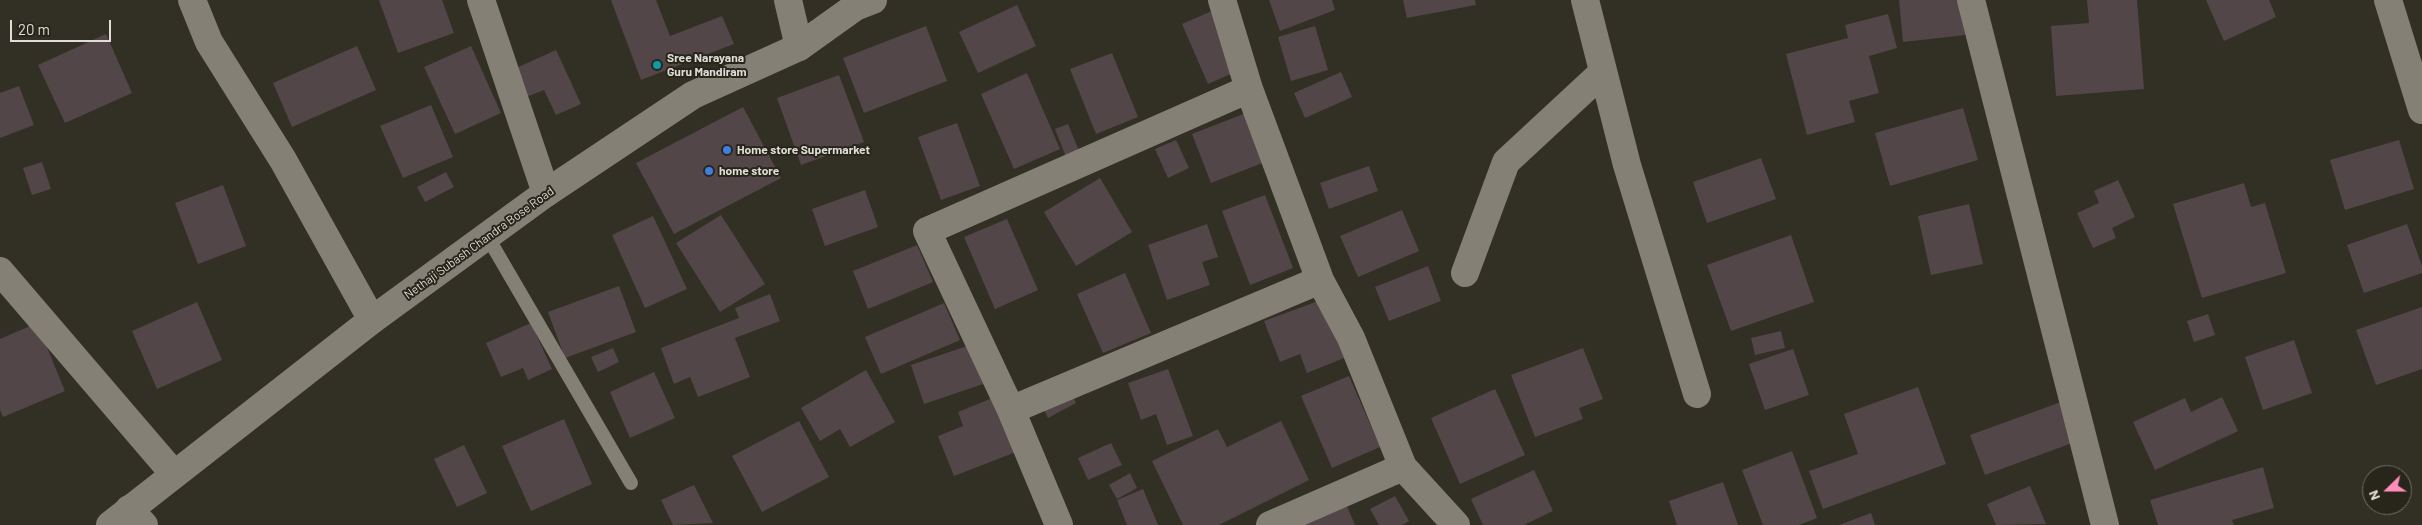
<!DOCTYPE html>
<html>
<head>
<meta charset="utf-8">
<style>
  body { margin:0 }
  #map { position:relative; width:2422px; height:525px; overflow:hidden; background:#322f25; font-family:Barlow,sans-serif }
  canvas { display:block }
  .north { position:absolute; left:2362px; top:465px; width:50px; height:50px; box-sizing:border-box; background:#28251b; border:1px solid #716f66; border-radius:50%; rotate:248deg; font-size:14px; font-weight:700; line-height:20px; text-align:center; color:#dfddd7 }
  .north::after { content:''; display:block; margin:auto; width:18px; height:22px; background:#ff8eba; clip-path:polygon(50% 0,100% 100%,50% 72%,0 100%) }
  .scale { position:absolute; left:10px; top:20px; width:101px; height:22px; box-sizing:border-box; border:2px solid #dfddd7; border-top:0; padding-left:6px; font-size:15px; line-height:18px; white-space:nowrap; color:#dfddd7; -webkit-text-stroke:4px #28251b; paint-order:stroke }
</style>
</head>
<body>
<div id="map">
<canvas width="2422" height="525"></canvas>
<div class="north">N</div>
<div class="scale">20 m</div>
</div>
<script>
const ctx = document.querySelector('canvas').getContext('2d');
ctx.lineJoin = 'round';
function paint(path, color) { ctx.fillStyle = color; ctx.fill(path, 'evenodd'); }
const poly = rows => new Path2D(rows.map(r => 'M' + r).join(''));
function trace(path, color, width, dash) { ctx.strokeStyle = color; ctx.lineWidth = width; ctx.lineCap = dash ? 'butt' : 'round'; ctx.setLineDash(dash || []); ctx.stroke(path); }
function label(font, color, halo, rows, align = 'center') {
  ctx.font = font + ' Barlow,sans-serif'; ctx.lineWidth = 4; ctx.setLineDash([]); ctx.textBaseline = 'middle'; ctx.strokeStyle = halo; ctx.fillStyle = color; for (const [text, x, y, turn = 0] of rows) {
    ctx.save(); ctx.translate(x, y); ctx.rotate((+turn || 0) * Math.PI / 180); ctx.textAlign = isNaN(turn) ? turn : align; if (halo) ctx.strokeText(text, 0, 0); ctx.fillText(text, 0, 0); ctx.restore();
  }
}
const building = poly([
  [379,0,442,0,454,33,398,53],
  [611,0,656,0,670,36,722,16,734,44,641,80],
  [1269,0,1332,0,1335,10,1280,31],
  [1403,0,1475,0,1476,5,1407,18],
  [1899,0,1962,0,1965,35,1903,42],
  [2087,0,2137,0,2144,89,2056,96,2051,26,2089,23],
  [2206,0,2269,0,2276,17,2224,41],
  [1017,5,1036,46,978,73,959,32],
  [1214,10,1240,70,1208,84,1182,24],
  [1888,14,1897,48,1869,56,1879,93,1849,101,1855,122,1807,135,1786,54,1848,38,1845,25],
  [926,26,947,81,864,113,843,58],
  [1315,26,1328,70,1291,81,1278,37],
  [106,34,132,93,65,123,38,65],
  [357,46,376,90,292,127,273,83],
  [471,46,501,113,455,134,424,67],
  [556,50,581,104,556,115,544,90,526,97,514,69],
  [1112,53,1138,117,1096,134,1070,69],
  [1341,72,1352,97,1305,118,1294,93],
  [1027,73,1060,149,1014,169,981,94],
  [839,75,864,142,801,165,777,98],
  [19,86,34,125,0,138,0,93],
  [431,105,453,157,403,178,380,126],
  [743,107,781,178,674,234,636,163],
  [1963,108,1978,160,1890,186,1875,133],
  [1246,113,1265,162,1211,183,1192,134],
  [957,123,980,186,941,200,918,137],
  [1068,124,1079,151,1066,157,1055,129],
  [1176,140,1189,168,1168,178,1155,149],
  [2399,140,2414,189,2345,210,2330,160],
  [1761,158,1776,199,1707,223,1693,182],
  [42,162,51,189,32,195,23,168],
  [1369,166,1378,191,1329,209,1320,183],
  [446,172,454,187,425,202,417,187],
  [1100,178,1132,232,1076,266,1044,212],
  [2118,180,2135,217,2112,228,2116,238,2093,248,2077,213,2099,203,2094,191],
  [2244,183,2251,207,2265,203,2286,273,2202,298,2173,204],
  [223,185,246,246,198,264,175,203],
  [865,190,878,227,825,246,812,209],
  [1265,195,1293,268,1250,285,1222,211],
  [1969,204,1983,264,1931,275,1918,216],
  [1402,210,1419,251,1358,277,1340,236],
  [721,215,765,284,720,312,676,243],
  [653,216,687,289,645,308,612,235],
  [1007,219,1038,290,995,309,964,237],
  [1207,224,1218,257,1202,262,1210,285,1167,300,1148,245],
  [2407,224,2422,266,2422,273,2364,293,2347,245],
  [1791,235,1814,302,1731,331,1707,265],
  [917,245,933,282,868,309,853,271],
  [1428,266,1441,301,1389,321,1375,287],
  [1125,273,1151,333,1103,353,1077,294],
  [619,286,636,332,565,358,548,312],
  [770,294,780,321,735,338,750,377,698,397,690,377,674,384,661,348,739,318,735,308],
  [1321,300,1344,358,1307,373,1300,354,1280,362,1264,321],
  [197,302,222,360,157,389,132,331],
  [944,303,960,340,881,374,865,337],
  [2422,307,2422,369,2376,385,2356,330],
  [2208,314,2215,335,2194,342,2187,321],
  [37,323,65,391,3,417,0,410,0,339],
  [531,323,552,369,528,380,523,368,501,377,486,343],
  [1781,331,1785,348,1755,355,1751,338],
  [2294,340,2312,393,2263,410,2245,357],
  [970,345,983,384,924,404,911,365],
  [613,348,619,362,598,372,591,357],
  [1583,348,1603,399,1579,408,1583,419,1535,437,1511,375],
  [1793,349,1809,395,1765,410,1749,364],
  [1168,369,1193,436,1167,445,1156,414,1141,420,1128,383],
  [866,370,895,422,850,447,840,429,820,441,801,408],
  [654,372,675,418,630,438,610,392],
  [1349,376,1380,447,1332,468,1301,396],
  [1066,383,1076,403,1048,418,1038,397],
  [1918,387,1946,464,1823,509,1809,471,1858,454,1844,414],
  [1495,389,1525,455,1460,484,1431,418],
  [995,397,1016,452,954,476,938,436,963,426,958,412],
  [2222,397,2238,431,2155,470,2133,422,2185,398,2191,412],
  [2061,402,2075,442,1985,475,1970,435],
  [564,419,592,484,531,511,502,446],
  [799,421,829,477,762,512,732,456],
  [1281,421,1309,480,1219,525,1183,525,1152,461,1218,429,1227,447],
  [1111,443,1122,465,1088,480,1078,458],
  [464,445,487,493,457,507,434,459],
  [1792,451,1817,518,1799,525,1763,525,1742,470],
  [2263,467,2274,508,2232,520,2234,525,2158,525,2150,500],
  [1534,470,1553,511,1524,525,1483,525,1471,499],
  [1130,473,1137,488,1117,499,1109,485],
  [1723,482,1738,525,1677,525,1669,501],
  [694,485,713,523,673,525,661,500],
  [2030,486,2046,524,1996,525,1987,504],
  [1143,489,1158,525,1127,525,1117,500],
  [1395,496,1409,521,1402,525,1379,525,1370,509],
  [1346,504,1355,525,1297,525],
  [1871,513,1875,525,1839,525]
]);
const service = poly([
  [487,236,631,483]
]);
const minor = poly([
  [192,0,209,42,283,160,372,320],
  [481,0,546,193],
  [788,0,799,47],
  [1222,0,1249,89,1320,280,1351,338,1403,467,1456,525],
  [1585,0,1627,165,1697,394],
  [1971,0,2105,525],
  [2388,0,2422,110],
  [0,271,174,474],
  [1465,273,1506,162,1602,73],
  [1011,410,1320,280],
  [129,509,144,525],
  [1059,525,1011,410,927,231,1249,89],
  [1270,525,1403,467]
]);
const secondary = poly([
  [110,525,372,320,546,193,693,95,799,47,855,7,873,0]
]);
const markers = [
  [657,65,5,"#0f9aa8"],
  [727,150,5,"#3f7fe0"],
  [709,171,5,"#3f7fe0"]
];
const poiNames = [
  ["Sree Narayana",667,58],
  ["Guru Mandiram",667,72],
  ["Home store Supermarket",737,150],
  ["home store",719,171]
];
const streetNames = [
  ["Nethaji Subash Chandra Bose Road",479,243,-36]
];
paint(building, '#524649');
trace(service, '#848075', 14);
trace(minor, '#848075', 28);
trace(secondary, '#848075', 28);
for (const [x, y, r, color] of markers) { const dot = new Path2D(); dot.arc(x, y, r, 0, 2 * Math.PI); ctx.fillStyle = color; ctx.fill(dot); trace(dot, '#28251b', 2); }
label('bold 12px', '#dfddd7', '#28251b', poiNames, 'left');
label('12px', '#dfddd7', '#28251b', streetNames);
</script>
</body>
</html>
